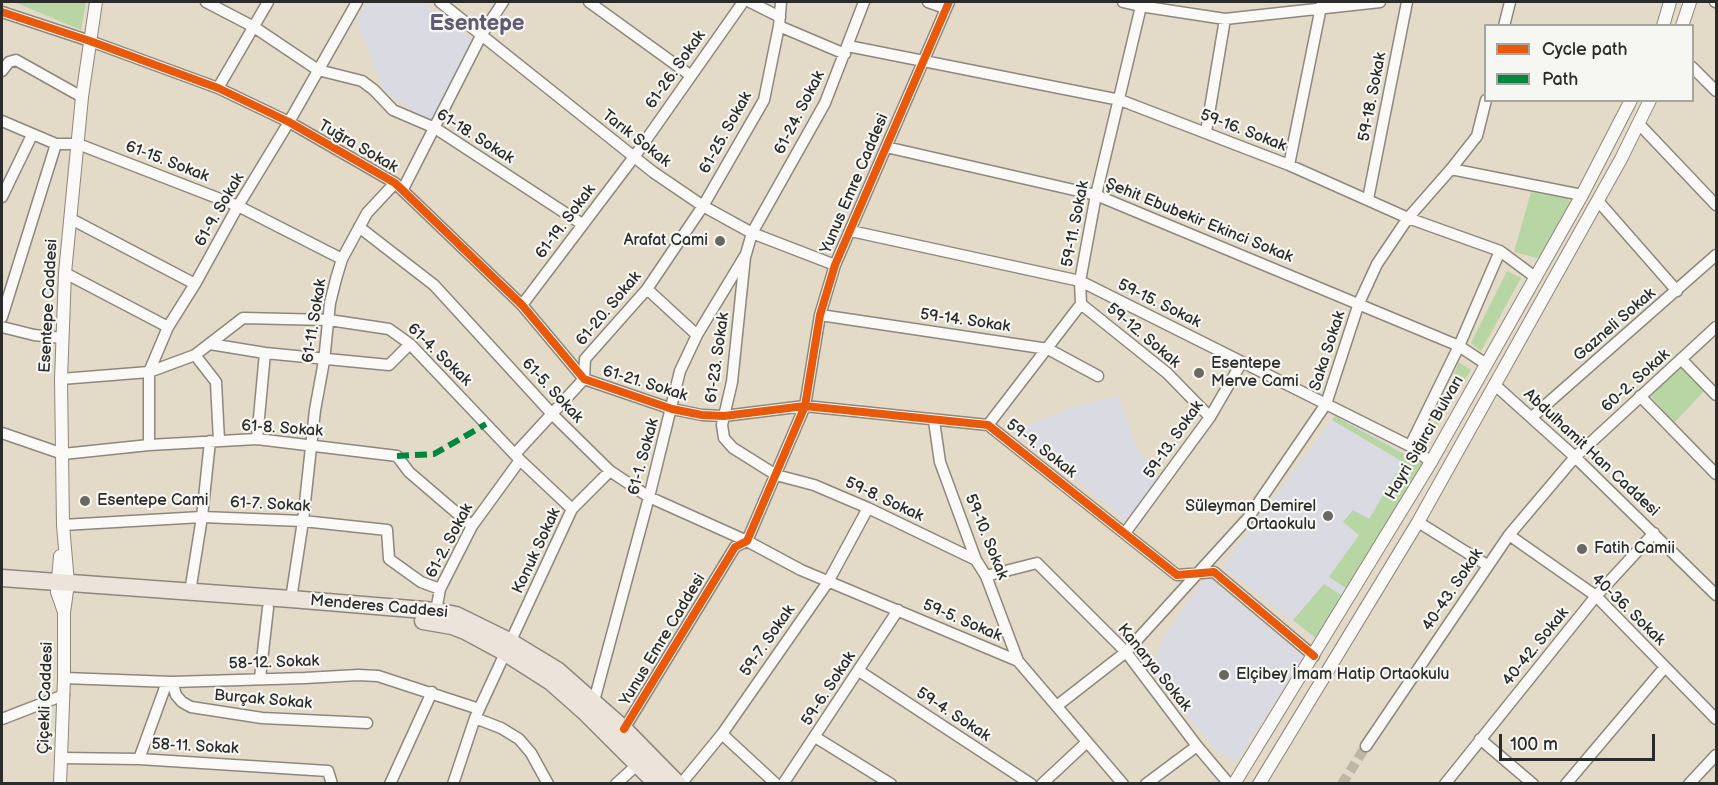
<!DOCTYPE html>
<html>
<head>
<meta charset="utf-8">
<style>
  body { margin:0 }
  #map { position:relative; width:1718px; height:785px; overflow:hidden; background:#e3dac7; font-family:"Balsamiq Sans",sans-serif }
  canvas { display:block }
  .frame { position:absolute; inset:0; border:3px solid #2b2b2b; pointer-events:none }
  .legend { position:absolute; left:1484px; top:24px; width:210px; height:78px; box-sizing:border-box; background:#f6f6f2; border:2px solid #a5a5a2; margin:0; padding:8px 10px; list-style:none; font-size:18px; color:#2b2b2b }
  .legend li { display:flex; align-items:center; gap:12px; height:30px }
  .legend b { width:30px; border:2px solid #a5a5a2 }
  .scale { position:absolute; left:1499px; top:734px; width:156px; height:27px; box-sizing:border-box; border:3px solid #2b2b2b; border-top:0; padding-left:8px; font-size:18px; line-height:21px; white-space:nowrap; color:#2b2b2b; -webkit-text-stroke:4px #f6f6f2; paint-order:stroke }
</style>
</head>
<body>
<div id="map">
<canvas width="1718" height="785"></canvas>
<div class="frame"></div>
<ul class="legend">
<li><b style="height:8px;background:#e8590c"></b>Cycle path</li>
<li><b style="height:8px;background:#00873e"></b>Path</li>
</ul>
<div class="scale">100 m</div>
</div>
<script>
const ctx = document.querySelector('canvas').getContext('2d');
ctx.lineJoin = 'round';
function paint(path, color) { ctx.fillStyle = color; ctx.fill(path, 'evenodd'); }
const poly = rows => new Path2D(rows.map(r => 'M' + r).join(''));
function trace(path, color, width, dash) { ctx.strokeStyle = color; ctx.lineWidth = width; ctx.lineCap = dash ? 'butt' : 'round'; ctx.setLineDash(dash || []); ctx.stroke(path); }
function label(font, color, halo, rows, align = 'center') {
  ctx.font = font + ' "Balsamiq Sans",sans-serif'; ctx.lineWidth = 4.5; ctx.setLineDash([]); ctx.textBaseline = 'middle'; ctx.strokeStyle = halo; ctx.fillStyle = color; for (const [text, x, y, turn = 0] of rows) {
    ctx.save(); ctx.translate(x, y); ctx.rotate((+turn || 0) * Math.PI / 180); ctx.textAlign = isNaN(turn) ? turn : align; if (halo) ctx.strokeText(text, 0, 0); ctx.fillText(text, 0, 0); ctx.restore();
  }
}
const built = poly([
  [367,2,423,2,472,39,430,122,384,91,356,21],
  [1118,395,1138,449,1160,478,1127,521,1014,431,1071,407],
  [1335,415,1427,466,1322,644,1222,567],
  [1205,578,1210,579,1304,657,1236,762,1219,753,1159,683,1152,668,1163,637]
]);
const green = poly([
  [14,2,86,2,81,30],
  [1531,192,1568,199,1572,205,1541,259,1514,252],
  [1507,271,1521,278,1481,351,1471,343],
  [1459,362,1471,370,1428,438],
  [1682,364,1707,388,1674,423,1648,393],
  [1335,416,1426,466,1352,592,1329,577,1359,535,1343,522,1353,510,1369,519,1403,462,1332,420],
  [1324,584,1347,599,1322,643,1293,620]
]);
const minorTunnel = poly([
  [1342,784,1366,746]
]);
const minor = poly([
  [206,2,254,27,318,70,362,81,374,90,393,110,435,128,582,224],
  [440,2,653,172,703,206,752,233,835,265],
  [589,2,690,75],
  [750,2,780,17],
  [928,2,945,8],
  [1123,2,1140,6,1225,19,1380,2],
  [1715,2,1716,2],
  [2,12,90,41,218,88,289,122,395,183,522,305,584,379,672,409,702,415,724,416,805,406,988,425,1177,575,1214,572,1314,656],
  [779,26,845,54],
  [1504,26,1510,2],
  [848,46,1120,100,1289,165,1408,218,1500,251,1535,277],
  [1692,67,1716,91],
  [2,71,9,62,16,60,82,97],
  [218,88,268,2],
  [2,121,56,144,78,144,238,206,342,259],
  [1639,124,1716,205],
  [1206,132,1225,19],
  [886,147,1096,195,1459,346,1486,364],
  [1289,165,1322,2],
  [1451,169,1582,195],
  [403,189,482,34,503,2],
  [2,197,32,135],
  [1368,199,1407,2],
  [1598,201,1677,291],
  [71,219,195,284],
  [359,227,434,285,553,415,610,471,649,497,747,541,801,570,1018,661,1123,784],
  [851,231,1080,281,1410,446,1431,462],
  [745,257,732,382,722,425,724,438,733,448,776,475,814,485,868,508,976,560],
  [65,273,168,327],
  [647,289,697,335],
  [1081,304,1167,373,1210,417],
  [522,305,634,157,743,2],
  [820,315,1048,349,1098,376],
  [2,317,56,144],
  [2,327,34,335,62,338],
  [210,344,265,353,389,365,410,344],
  [195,355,216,382,219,441],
  [1681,359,1716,395],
  [61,379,149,372,195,355,243,318,329,320,389,329,410,344,520,460,572,509],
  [1495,385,1575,457,1716,595],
  [1640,396,1716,474],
  [1532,417,1716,255],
  [934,421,940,462,976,560,986,576,1018,661],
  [988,425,1081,304,1080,281,1096,195,1142,2],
  [2,433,63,454,149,445,257,439,397,456,409,472,472,526],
  [257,439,265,353],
  [149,445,149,372,168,327,195,284,238,206,289,122,357,2],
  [1410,446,1459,346,1500,251],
  [515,454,584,379,585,359,647,289,703,206,764,100,779,26,781,2],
  [1418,522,1487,565],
  [63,525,202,517,303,521,387,530,389,559,421,582,440,589],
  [1125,533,1210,417,1242,362],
  [1509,535,1596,596,1716,719],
  [986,576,1037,563,1126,652,1197,746,1229,784],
  [190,592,202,517,210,441],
  [291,599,303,521,315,410,324,361,330,303,336,279,342,259,367,213,395,183],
  [436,611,440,589,472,526,520,460],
  [859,671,1031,784],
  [64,678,172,682,305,678,358,675,378,676,479,709],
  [260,678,268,608],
  [172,682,176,695,182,702,191,707,262,718,367,723],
  [594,701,649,497,680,371,697,335,746,254,752,233,825,103,864,2],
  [1058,705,1126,652,1248,518,1326,404,1359,303,1377,264,1408,218,1451,169,1477,136,1486,100],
  [475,718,501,728,519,739,531,753,548,784],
  [2,719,64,695],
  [624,729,735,547,747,541,805,406,820,315,835,265,949,2],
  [722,734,776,784],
  [815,737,891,784],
  [1480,739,1533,784],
  [1366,746,1509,535,1575,457,1716,327],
  [61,758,139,759,328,771,332,784],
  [139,759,167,682],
  [390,784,432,692],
  [453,784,475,718,572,509,610,471],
  [616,784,638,764],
  [681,784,722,734,828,582,868,508],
  [783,784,898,610],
  [1042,784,1087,742],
  [1146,784,1197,746],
  [1445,784,1596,596,1654,533],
  [1566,784,1665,667],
  [1689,784,1716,755]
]);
const tertiary = poly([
  [1663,26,1670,2],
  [1682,26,1690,2],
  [60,556,57,592,64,612],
  [60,784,64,678,64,613,68,583,63,525,61,379,65,273,82,97,96,2],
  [1234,784,1431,462,1582,195,1631,100],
  [1259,784,1418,522,1621,159,1650,100]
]);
const primary = poly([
  [2,578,291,599,436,611,456,615,511,642,557,670,624,729,678,784],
  [423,621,452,626,465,631,504,652,551,682,587,714,657,784]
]);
const quiet = poly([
  [397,456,434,454,486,424]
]);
const cycleway = poly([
  [2,12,90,41,218,88,289,122,395,183,522,305,584,379,672,409,702,415,724,416,805,406,988,425,1177,575,1214,572,1314,656],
  [624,729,735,547,747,541,805,406,820,315,835,265,949,2]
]);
const markers = [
  [720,241,6,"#6b6862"],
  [1199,373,6,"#6b6862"],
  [85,501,6,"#6b6862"],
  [1328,516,6,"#6b6862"],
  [1582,549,6,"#6b6862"],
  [1224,675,6,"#6b6862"]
];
const streetNames = [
  ["61-26. Sokak",676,70,-55],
  ["59-18. Sokak",1373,97,-79],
  ["61-24. Sokak",800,113,-63],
  ["59-16. Sokak",1243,131,21],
  ["61-25. Sokak",726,133,-61],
  ["61-18. Sokak",475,137,32],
  ["Tarık Sokak",636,139,38],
  ["Tuğra Sokak",358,147,30],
  ["61-15. Sokak",167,162,21],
  ["Yunus Emre Caddesi",855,184,-67],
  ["61-9. Sokak",220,210,-60],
  ["Şehit Ebubekir Ekinci Sokak",1199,221,22],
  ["61-19. Sokak",566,222,-53],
  ["59-11. Sokak",1076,224,-79],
  ["59-15. Sokak",1159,304,26],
  ["Esentepe Caddesi",49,306,-87],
  ["61-20. Sokak",609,309,-50],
  ["61-11. Sokak",315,321,-81],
  ["59-14. Sokak",965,321,8],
  ["Gazneli Sokak",1615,325,-41],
  ["59-12. Sokak",1143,336,40],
  ["Saka Sokak",1328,351,-72],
  ["61-4. Sokak",439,355,44],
  ["61-23. Sokak",718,358,-82],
  ["60-2. Sokak",1636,381,-42],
  ["61-21. Sokak",645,384,17],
  ["61-5. Sokak",552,391,47],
  ["61-8. Sokak",282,429,4],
  ["Hayri Sığırcı Bulvarı",1425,438,-60],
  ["59-13. Sokak",1174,440,-55],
  ["59-9. Sokak",1041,449,38],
  ["Abdulhamit Han Caddesi",1591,453,43],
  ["61-1. Sokak",644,457,-75],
  ["59-8. Sokak",884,500,25],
  ["61-7. Sokak",270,505,3],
  ["59-10. Sokak",986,537,68],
  ["61-2. Sokak",450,541,-62],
  ["Konuk Sokak",537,551,-65],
  ["40-43. Sokak",1453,590,-56],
  ["Menderes Caddesi",379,607,5],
  ["40-36. Sokak",1628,610,44],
  ["59-5. Sokak",962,621,23],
  ["Yunus Emre Caddesi",663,640,-59],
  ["59-7. Sokak",768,641,-55],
  ["40-42. Sokak",1536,647,-51],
  ["58-12. Sokak",274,663,-2],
  ["Kanarya Sokak",1154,668,51],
  ["59-6. Sokak",829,689,-57],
  ["Çiçekli Caddesi",46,698,-88],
  ["Burçak Sokak",263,700,5],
  ["59-4. Sokak",953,715,33],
  ["58-11. Sokak",195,747,3]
];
const poiNames = [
  ["Arafat Cami",708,241,"right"],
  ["Esentepe",1211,364],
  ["Merve Cami",1211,382],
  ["Esentepe Cami",97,501],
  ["Süleyman Demirel",1316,507,"right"],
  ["Ortaokulu",1316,525,"right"],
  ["Fatih Camii",1594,549],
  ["Elçibey İmam Hatip Ortaokulu",1236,675]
];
const districtNames = [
  ["Esentepe",477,24]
];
paint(built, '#d9dae2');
paint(green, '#b8d6a4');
trace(minorTunnel, '#beb7a8', 10, [10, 5]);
trace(minor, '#8d887e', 13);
trace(tertiary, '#8d887e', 14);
trace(primary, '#8d887e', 19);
trace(minor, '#fbf9f7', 10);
trace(tertiary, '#fbf9f7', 12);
trace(primary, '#ece3da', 16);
trace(quiet, '#00873e', 6, [12, 6]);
trace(cycleway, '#e8590c', 8);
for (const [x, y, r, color] of markers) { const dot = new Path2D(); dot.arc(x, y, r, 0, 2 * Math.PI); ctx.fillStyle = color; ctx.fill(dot); trace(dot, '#f6f6f2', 2); }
label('16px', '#2b2b2b', '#f6f6f2', streetNames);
label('16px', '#2b2b2b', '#f6f6f2', poiNames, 'left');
label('bold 22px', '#615a72', '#f6f6f2', districtNames);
</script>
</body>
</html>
